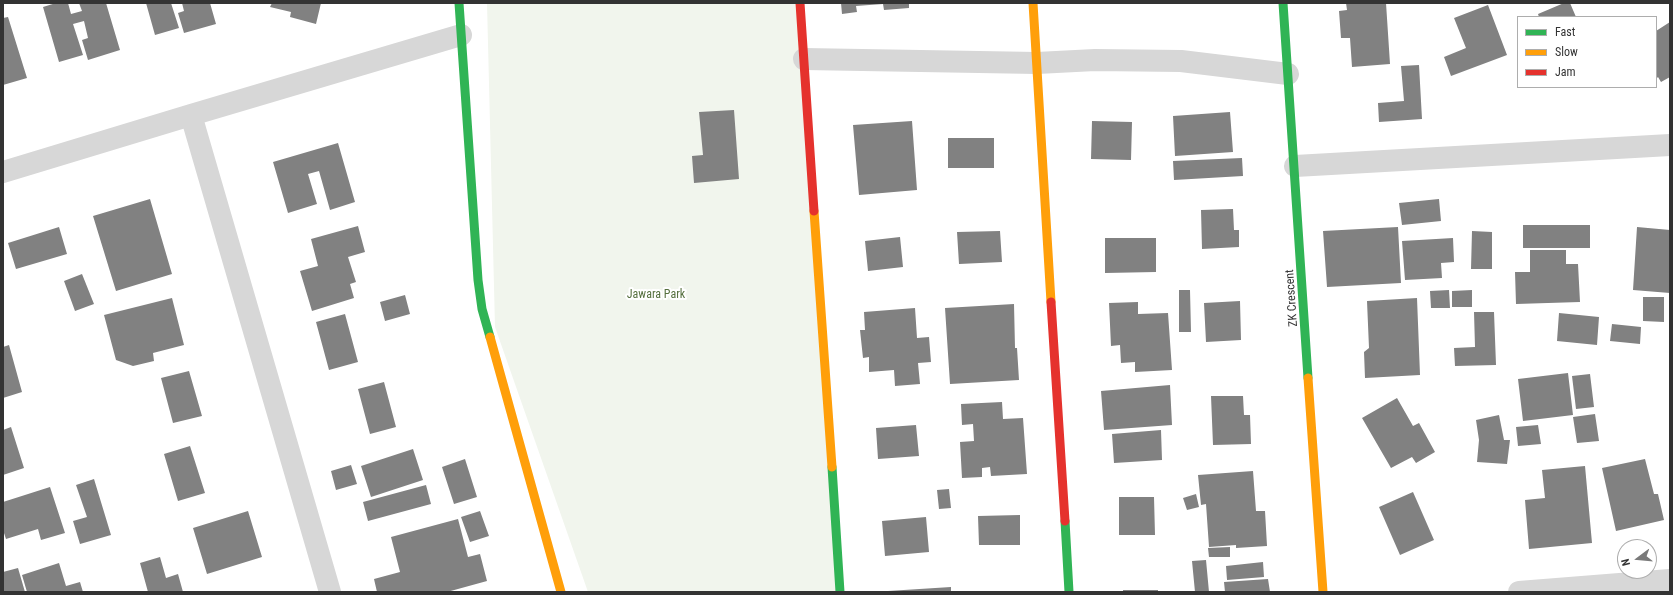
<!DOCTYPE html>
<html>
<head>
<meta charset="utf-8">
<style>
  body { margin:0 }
  #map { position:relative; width:1673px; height:595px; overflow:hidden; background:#fff; font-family:"Roboto Condensed",sans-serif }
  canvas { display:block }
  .frame { position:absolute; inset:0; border:4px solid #333; pointer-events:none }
  .legend { position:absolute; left:1517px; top:16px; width:140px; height:72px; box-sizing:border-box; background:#fff; border:1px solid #adadad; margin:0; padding:5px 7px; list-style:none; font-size:12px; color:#333 }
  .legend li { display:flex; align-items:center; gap:8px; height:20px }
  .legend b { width:20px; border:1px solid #adadad }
  .north { position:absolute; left:1617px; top:539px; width:40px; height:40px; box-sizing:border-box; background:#fff; border:1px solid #adadad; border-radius:50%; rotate:254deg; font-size:11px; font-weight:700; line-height:16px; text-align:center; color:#333 }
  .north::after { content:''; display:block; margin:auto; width:14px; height:18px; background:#7a7a7a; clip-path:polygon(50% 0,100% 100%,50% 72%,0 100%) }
</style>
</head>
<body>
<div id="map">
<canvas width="1673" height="595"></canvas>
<div class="frame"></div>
<ul class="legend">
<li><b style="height:5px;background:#30b455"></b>Fast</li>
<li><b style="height:5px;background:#ff9f0a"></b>Slow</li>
<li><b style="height:5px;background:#e5322d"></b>Jam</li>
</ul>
<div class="north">N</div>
</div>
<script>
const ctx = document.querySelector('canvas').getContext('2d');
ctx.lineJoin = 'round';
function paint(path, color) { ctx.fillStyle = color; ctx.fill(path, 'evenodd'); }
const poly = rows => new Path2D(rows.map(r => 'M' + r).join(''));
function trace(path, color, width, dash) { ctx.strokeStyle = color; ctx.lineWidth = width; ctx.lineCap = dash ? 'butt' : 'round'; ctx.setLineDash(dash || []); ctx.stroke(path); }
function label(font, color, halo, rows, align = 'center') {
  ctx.font = font + ' "Roboto Condensed",sans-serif'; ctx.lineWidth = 4; ctx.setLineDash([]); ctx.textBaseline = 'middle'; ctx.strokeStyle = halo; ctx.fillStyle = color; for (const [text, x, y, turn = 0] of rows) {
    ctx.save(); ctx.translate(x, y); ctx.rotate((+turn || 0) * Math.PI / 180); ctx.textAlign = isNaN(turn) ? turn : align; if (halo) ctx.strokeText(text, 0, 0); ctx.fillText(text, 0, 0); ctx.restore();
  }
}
const green = poly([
  [487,3,800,3,836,592,588,592,495,327]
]);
const building = poly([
  [56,3,68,3,71,14,82,11,79,3,106,3,120,50,88,60,82,40,88,38,84,21,73,24,83,55,59,62,43,7],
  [146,3,171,3,179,28,155,35],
  [182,3,210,3,216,24,184,33,178,13,184,11],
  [272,3,321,3,316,24,290,17,291,12,270,7],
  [841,3,909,3,909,8,884,10,883,4,856,6,857,12,842,14],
  [1346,3,1386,3,1390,64,1352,67,1350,38,1341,38,1339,11,1347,10],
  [1564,3,1570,3,1576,17,1539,17,1538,14],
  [1488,5,1507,55,1451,76,1444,57,1466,48,1454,18],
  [8,17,27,78,3,85,3,18],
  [1670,22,1670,77,1661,82,1658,77,1656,79,1656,31],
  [1419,65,1422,119,1379,122,1378,103,1404,101,1401,66],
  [734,110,739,179,694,183,692,156,703,155,699,112],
  [1230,112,1233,152,1175,156,1173,116],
  [912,121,917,190,859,195,853,125],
  [1092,121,1132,122,1131,160,1091,159],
  [948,138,994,138,994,168,948,168],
  [338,143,355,202,330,210,319,171,308,174,317,204,288,213,273,162],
  [1242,158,1243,176,1174,180,1173,161],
  [150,199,172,274,116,291,93,216],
  [1439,199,1441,221,1402,225,1399,203],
  [1233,209,1234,230,1239,230,1239,247,1202,249,1201,210],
  [1523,225,1590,225,1590,248,1523,248],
  [358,226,365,252,348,257,356,282,350,284,354,298,312,311,300,271,318,266,311,239],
  [59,227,67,254,16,269,8,243],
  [1398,227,1401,283,1327,287,1323,231],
  [1637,227,1670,230,1670,293,1633,290],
  [1000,231,1002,262,959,264,957,232],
  [1472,231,1492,232,1492,269,1471,269],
  [900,237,903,267,868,271,865,241],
  [1105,238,1156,238,1156,272,1105,273],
  [1453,238,1454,262,1441,263,1442,278,1405,280,1402,241],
  [1530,250,1566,250,1566,264,1578,264,1580,302,1516,304,1515,272,1530,272],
  [82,274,94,304,75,311,64,281],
  [1179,290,1190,290,1191,332,1179,332],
  [1449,290,1450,308,1431,308,1430,291],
  [1472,290,1472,307,1452,307,1452,291],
  [405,295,410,314,385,321,380,302],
  [1643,297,1664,297,1664,322,1643,321],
  [172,298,184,345,153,353,154,361,133,366,116,360,104,315],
  [1417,298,1420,375,1365,378,1364,352,1369,348,1367,301],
  [1240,301,1241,340,1206,342,1204,303],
  [1138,302,1138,314,1168,313,1172,370,1135,372,1135,362,1121,363,1120,345,1111,346,1109,303],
  [1014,304,1015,348,1017,348,1019,380,950,384,945,308],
  [915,308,917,338,929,337,931,362,918,363,920,384,895,386,894,370,869,372,869,357,863,358,860,330,865,330,864,312],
  [1474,312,1494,312,1496,365,1455,366,1454,348,1475,347],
  [1559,313,1599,317,1597,345,1557,341],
  [345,314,358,362,329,370,316,322],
  [1612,324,1641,327,1640,344,1610,341],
  [9,345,22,392,3,398,3,347],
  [189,371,202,416,173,423,161,378],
  [1568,373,1573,415,1523,421,1518,379],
  [1590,374,1594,407,1576,409,1572,376],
  [384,382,396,427,370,434,358,389],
  [1170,385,1172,425,1104,430,1101,391],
  [1211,396,1243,396,1244,415,1250,415,1251,444,1213,445],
  [1397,398,1413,426,1419,423,1435,452,1416,463,1412,457,1391,468,1362,418],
  [1002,402,1003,419,1023,418,1027,474,991,476,990,467,982,468,982,477,962,478,960,442,974,441,973,424,962,425,961,404],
  [1595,414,1599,441,1577,443,1573,417],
  [1499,415,1504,440,1510,440,1507,464,1477,462,1479,440,1476,420],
  [916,425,919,456,878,459,876,428],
  [1538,425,1541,444,1518,446,1516,427],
  [11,427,24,468,3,475,3,430],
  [1161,430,1162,460,1114,463,1112,434],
  [190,446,205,493,178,501,164,454],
  [413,449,423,480,371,497,361,466],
  [465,459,477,497,454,504,442,467],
  [1645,459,1654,494,1658,494,1664,520,1616,531,1602,468],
  [351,465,357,484,336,490,331,471],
  [1585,466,1592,543,1529,549,1525,500,1545,498,1542,470],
  [1253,471,1256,511,1265,511,1267,546,1236,548,1236,545,1209,547,1206,504,1201,505,1198,475],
  [94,479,111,535,80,544,73,521,87,517,76,485],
  [426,485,431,504,368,521,363,502],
  [50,487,65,533,41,540,38,529,6,539,3,530,3,502],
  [949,489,951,508,939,509,937,490],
  [1413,492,1434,540,1400,555,1379,507],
  [1196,494,1199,507,1187,510,1183,498],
  [1119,497,1154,497,1155,535,1119,535],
  [248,511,262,557,207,574,193,528],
  [480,511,489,536,470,542,461,517],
  [1020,515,1020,545,979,545,978,516],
  [926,517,929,552,885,556,882,521],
  [458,519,468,557,480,554,487,581,447,592,377,592,374,579,400,572,391,537],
  [1230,547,1230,557,1209,557,1208,548],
  [160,557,166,578,178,574,183,592,148,592,140,563],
  [1206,560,1209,592,1195,592,1192,561],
  [1263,562,1264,577,1227,580,1226,566],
  [59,563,66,586,80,582,83,592,27,592,22,575],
  [18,568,25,592,3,592,3,572],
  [1268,579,1270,592,1225,592,1224,582],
  [951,587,951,592,889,592,888,591],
  [1123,590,1158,590,1158,592,1123,592]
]);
const street = poly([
  [804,59,1037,63,1095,60,1181,61,1288,74],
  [191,115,330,592],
  [1295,166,1670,145],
  [3,172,191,115,461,35],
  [1519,592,1670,580]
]);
const fast = poly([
  [459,3,478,280,482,309,490,337],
  [1283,3,1308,378],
  [832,467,840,592],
  [1065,521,1069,592]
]);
const slow = poly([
  [1033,3,1051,302],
  [814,211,832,467],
  [490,337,561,592],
  [1308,378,1323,592]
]);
const jam = poly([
  [800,3,814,211],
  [1051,302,1065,521]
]);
const parkNames = [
  ["Jawara Park",656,295]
];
const streetNames = [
  ["ZK Crescent",1292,298,-94]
];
paint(green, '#f1f5ed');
paint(building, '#818181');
trace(street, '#d7d7d7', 22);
trace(fast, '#30b455', 9);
trace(slow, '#ff9f0a', 9);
trace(jam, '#e5322d', 9);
label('12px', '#56703f', '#fff', parkNames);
label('12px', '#333', '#fff', streetNames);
</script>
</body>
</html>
